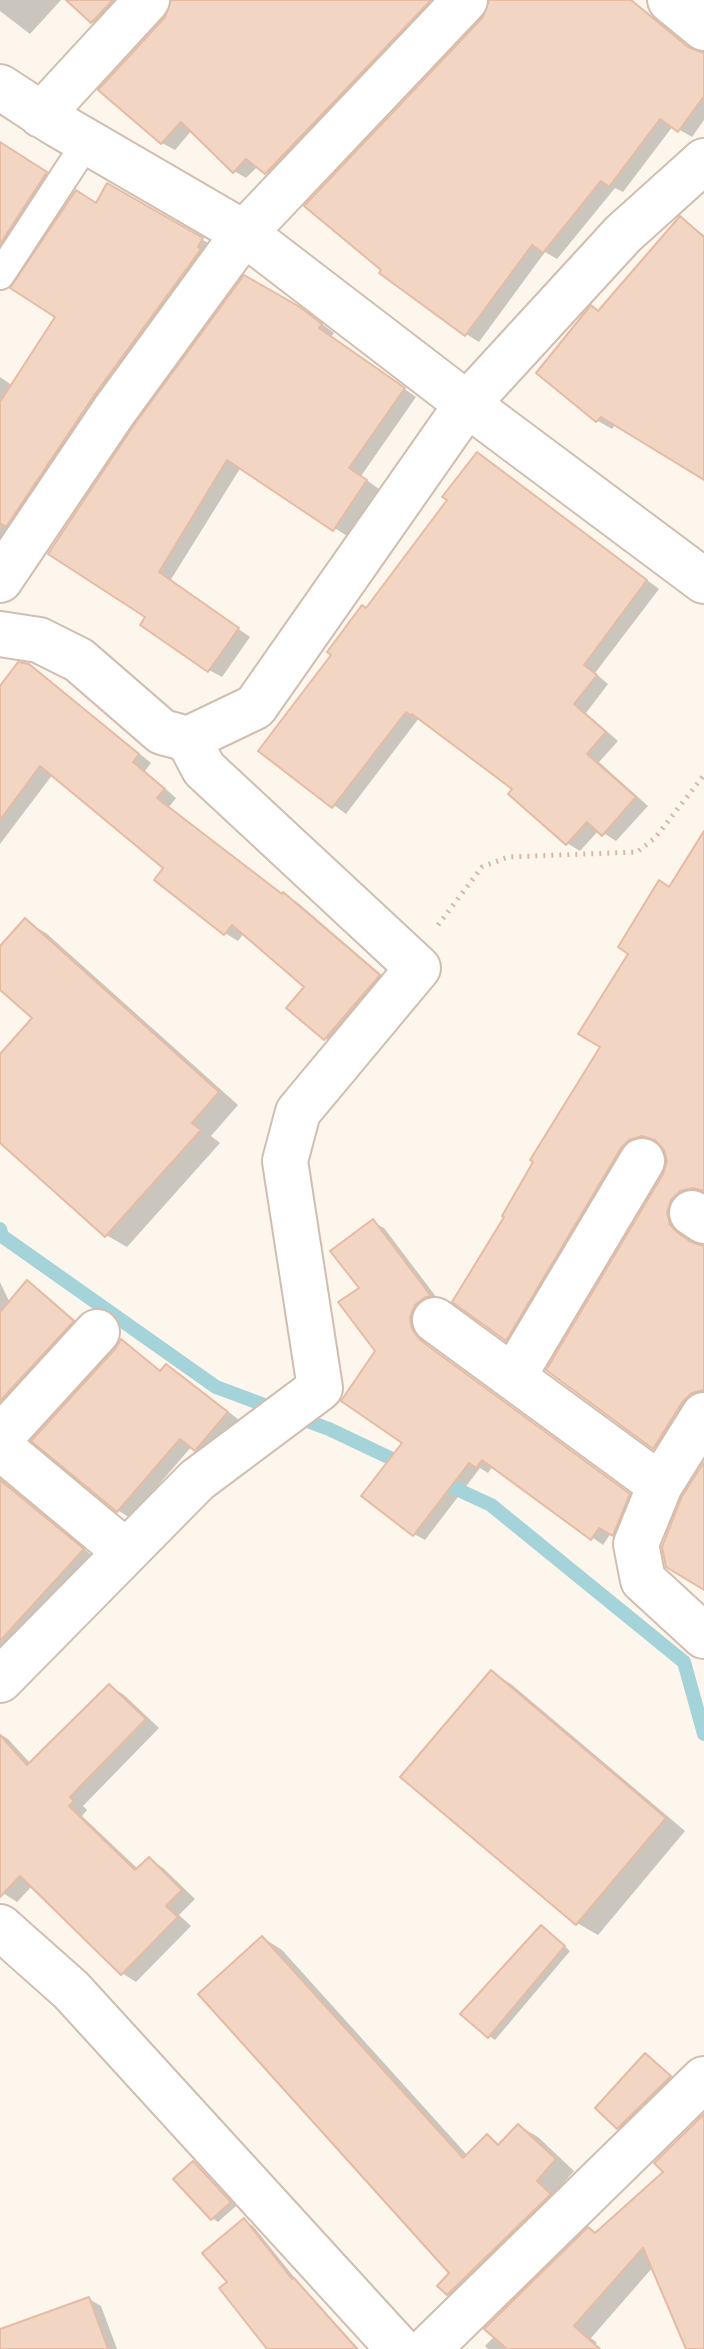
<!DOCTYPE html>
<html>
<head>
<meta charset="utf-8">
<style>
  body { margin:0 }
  canvas { display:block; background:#fdf6ec }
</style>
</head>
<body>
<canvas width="704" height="2349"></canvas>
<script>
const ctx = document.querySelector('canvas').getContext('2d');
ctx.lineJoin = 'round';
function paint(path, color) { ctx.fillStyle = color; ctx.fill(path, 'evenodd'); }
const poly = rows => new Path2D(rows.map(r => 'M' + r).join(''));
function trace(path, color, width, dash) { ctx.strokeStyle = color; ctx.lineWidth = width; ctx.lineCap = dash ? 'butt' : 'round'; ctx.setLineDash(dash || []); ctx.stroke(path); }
const shadow = poly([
  [0,0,61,0,30,34,0,11],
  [68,0,132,0,105,29,93,22],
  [173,0,432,0,442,8,279,180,258,166,246,178,234,171,192,130,175,150,162,143,101,90,167,17],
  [506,0,610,0,633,4,646,11,695,52,704,55,704,120,692,137,673,126,623,192,615,188,557,259,545,252,479,342,466,334],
  [8,150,59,181,0,274,0,163],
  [108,185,215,247,0,553,0,377,13,386,58,316,97,205],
  [681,219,704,235,704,478,616,424,612,429,598,421,538,373,599,312],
  [313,317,334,333,331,337,416,397,361,476,379,489,347,536,241,467,170,581,250,637,222,677,209,670,148,616,51,553],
  [490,462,659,589,595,673,608,684,586,713,618,741,599,762,648,806,616,841,599,830,580,851,567,843,515,789,419,718,346,814,261,751,367,610],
  [28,666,42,674,151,763,145,771,176,798,169,807,284,895,297,902,391,983,338,1046,325,1038,307,987,244,933,238,941,225,933,165,868,53,774,0,844,0,690],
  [704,850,704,1193,693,1195,677,1217,679,1231,687,1241,704,1247,704,1398,664,1453,549,1370,665,1175,669,1161,661,1143,655,1141,642,1144,517,1345,507,1339,507,1216,603,1046,670,889],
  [25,921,46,933,238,1105,211,1136,220,1143,127,1247,106,1235,0,1140,0,1057,35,1018,0,987,0,949],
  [373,1222,384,1228,440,1302,422,1337,430,1348,639,1501,624,1540,611,1533,603,1545,493,1466,488,1473,480,1468,425,1540,414,1534,405,1442,361,1288],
  [0,1282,10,1303,27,1283,40,1290,85,1329,0,1422],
  [121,1342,162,1372,167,1366,179,1373,239,1420,208,1456,192,1446,130,1518,119,1511,34,1440],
  [0,1478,95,1558,0,1664],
  [491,1672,511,1684,685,1831,598,1935,577,1923],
  [110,1686,124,1695,159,1728,83,1806,87,1810,82,1816,139,1870,149,1859,163,1868,195,1899,179,1915,191,1926,136,1982,122,1973,32,1886,17,1902,0,1891,0,1734,8,1739,31,1764],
  [547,1931,570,1951,495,2040,489,2036],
  [263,1938,282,1950,468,2156,487,2136,501,2145,519,2126,538,2137,574,2171,555,2193,569,2206,467,2305,448,2294,451,2273],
  [652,2060,676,2081,625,2131,619,2127],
  [704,2117,704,2345,653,2267,591,2338,597,2343,591,2349,488,2349,485,2346,596,2234,666,2172],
  [194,2164,236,2206,218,2222,212,2218],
  [244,2220,253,2226,298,2282,359,2349,269,2349,230,2282],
  [89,2299,101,2306,117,2349,0,2349,0,2331]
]);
const stream = poly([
  [0,1229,2,1236,216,1387,329,1429,407,1466],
  [437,1480,491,1505,684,1662,704,1734]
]);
const building = poly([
  [66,0,113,0,91,23,66,0],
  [171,0,431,0,265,174,246,159,233,173,181,122,161,144,98,90,165,17,171,0],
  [489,0,631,0,688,47,704,53,704,96,678,132,660,119,609,187,601,181,543,253,532,245,465,336,379,273,381,270,304,206,483,17,489,0],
  [0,142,47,172,0,244,0,142],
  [107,183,203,238,198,247,201,249,93,397,6,527,0,523,0,402,55,317,10,288,76,190,96,203,107,183],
  [680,216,704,237,704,480,601,417,596,422,536,373,591,305,598,311,680,216],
  [244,275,300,307,322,324,319,328,405,388,349,468,367,480,333,531,227,460,159,572,239,628,208,672,140,625,145,617,48,554,134,425,244,275],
  [477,452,647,580,584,665,597,675,574,704,606,732,587,754,636,797,602,836,587,822,566,845,508,794,512,789,412,714,411,716,406,712,332,808,258,751,331,655,327,652,362,605,366,608,447,500,442,497,477,452],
  [18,662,29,664,139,754,133,762,165,789,157,798,282,894,283,892,380,975,324,1040,286,1008,304,987,232,925,224,935,154,880,163,868,40,766,0,820,0,686,18,662],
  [704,831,704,1191,693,1188,680,1191,671,1200,667,1212,670,1225,678,1233,691,1242,704,1246,704,1390,692,1393,683,1401,653,1449,546,1370,663,1174,667,1161,664,1150,655,1140,642,1136,629,1140,621,1148,506,1341,452,1302,504,1217,502,1216,533,1162,530,1160,600,1047,578,1034,628,954,618,947,659,880,669,887,704,831],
  [25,918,219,1092,192,1123,201,1130,105,1237,0,1143,0,1054,32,1018,0,990,0,946,25,918],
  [373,1219,431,1296,424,1298,415,1305,410,1317,412,1329,420,1340,630,1494,613,1536,599,1528,591,1540,482,1460,476,1468,469,1463,413,1536,361,1496,402,1443,341,1401,375,1351,338,1302,359,1288,330,1251,373,1219],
  [27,1280,74,1321,0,1401,0,1312,27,1280],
  [121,1339,160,1371,166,1364,228,1412,195,1451,180,1439,117,1512,31,1441,115,1349,121,1339],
  [704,1462,704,1590,666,1567,662,1547,682,1496,704,1462],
  [0,1480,84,1549,0,1641,0,1480],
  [491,1670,666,1818,576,1925,400,1777,491,1670],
  [109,1684,146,1719,70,1797,74,1801,69,1806,135,1870,149,1857,182,1890,166,1906,178,1917,121,1975,20,1876,0,1897,0,1735,27,1765,109,1684],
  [541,1925,565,1946,488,2038,460,2014,541,1925],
  [262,1936,463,2158,487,2134,498,2145,518,2124,556,2159,537,2181,551,2194,447,2295,437,2286,449,2273,198,1994,262,1936],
  [645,2053,671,2076,617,2129,595,2108,645,2053],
  [704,2114,704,2349,686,2349,643,2248,574,2326,600,2349,507,2349,484,2329,588,2227,595,2233,663,2172,654,2163,704,2114],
  [193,2161,231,2202,211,2220,173,2179,193,2161],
  [244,2218,292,2279,294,2278,357,2349,267,2349,219,2288,227,2282,202,2253,244,2218],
  [89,2297,108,2349,0,2349,0,2329,89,2297]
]);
const path = poly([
  [438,925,482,867,508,857,637,852,655,838,704,775]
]);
const service = poly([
  [0,275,87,142]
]);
const minor = poly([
  [670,0,704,28],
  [0,87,55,123,244,233,467,404,704,581],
  [41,115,147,0],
  [0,580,114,411,244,233,465,0],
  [0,634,39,640,79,660,162,732,188,739,255,707,467,404,623,234,704,161],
  [692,1213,704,1221],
  [435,1320,660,1485],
  [513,1377,642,1161],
  [704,1415,660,1485,636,1544,643,1580,704,1636],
  [0,1438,97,1332],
  [0,1447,126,1552],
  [0,1680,197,1480,320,1388,285,1161,298,1112,418,968,204,769,188,739],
  [428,2349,704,2079]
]);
const tertiary = poly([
  [0,1927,71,1990,399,2349]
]);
paint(shadow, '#0003');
trace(stream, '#a5d3da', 14);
paint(building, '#f3d5c3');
trace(building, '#e6bba3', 2);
trace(service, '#d1beb0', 32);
trace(minor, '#d1beb0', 48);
trace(tertiary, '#d1beb0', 48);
trace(path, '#d9b8a5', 5, [2, 6]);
trace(service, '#fff', 28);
trace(minor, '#fff', 44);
trace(tertiary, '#fff', 44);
</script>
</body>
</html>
